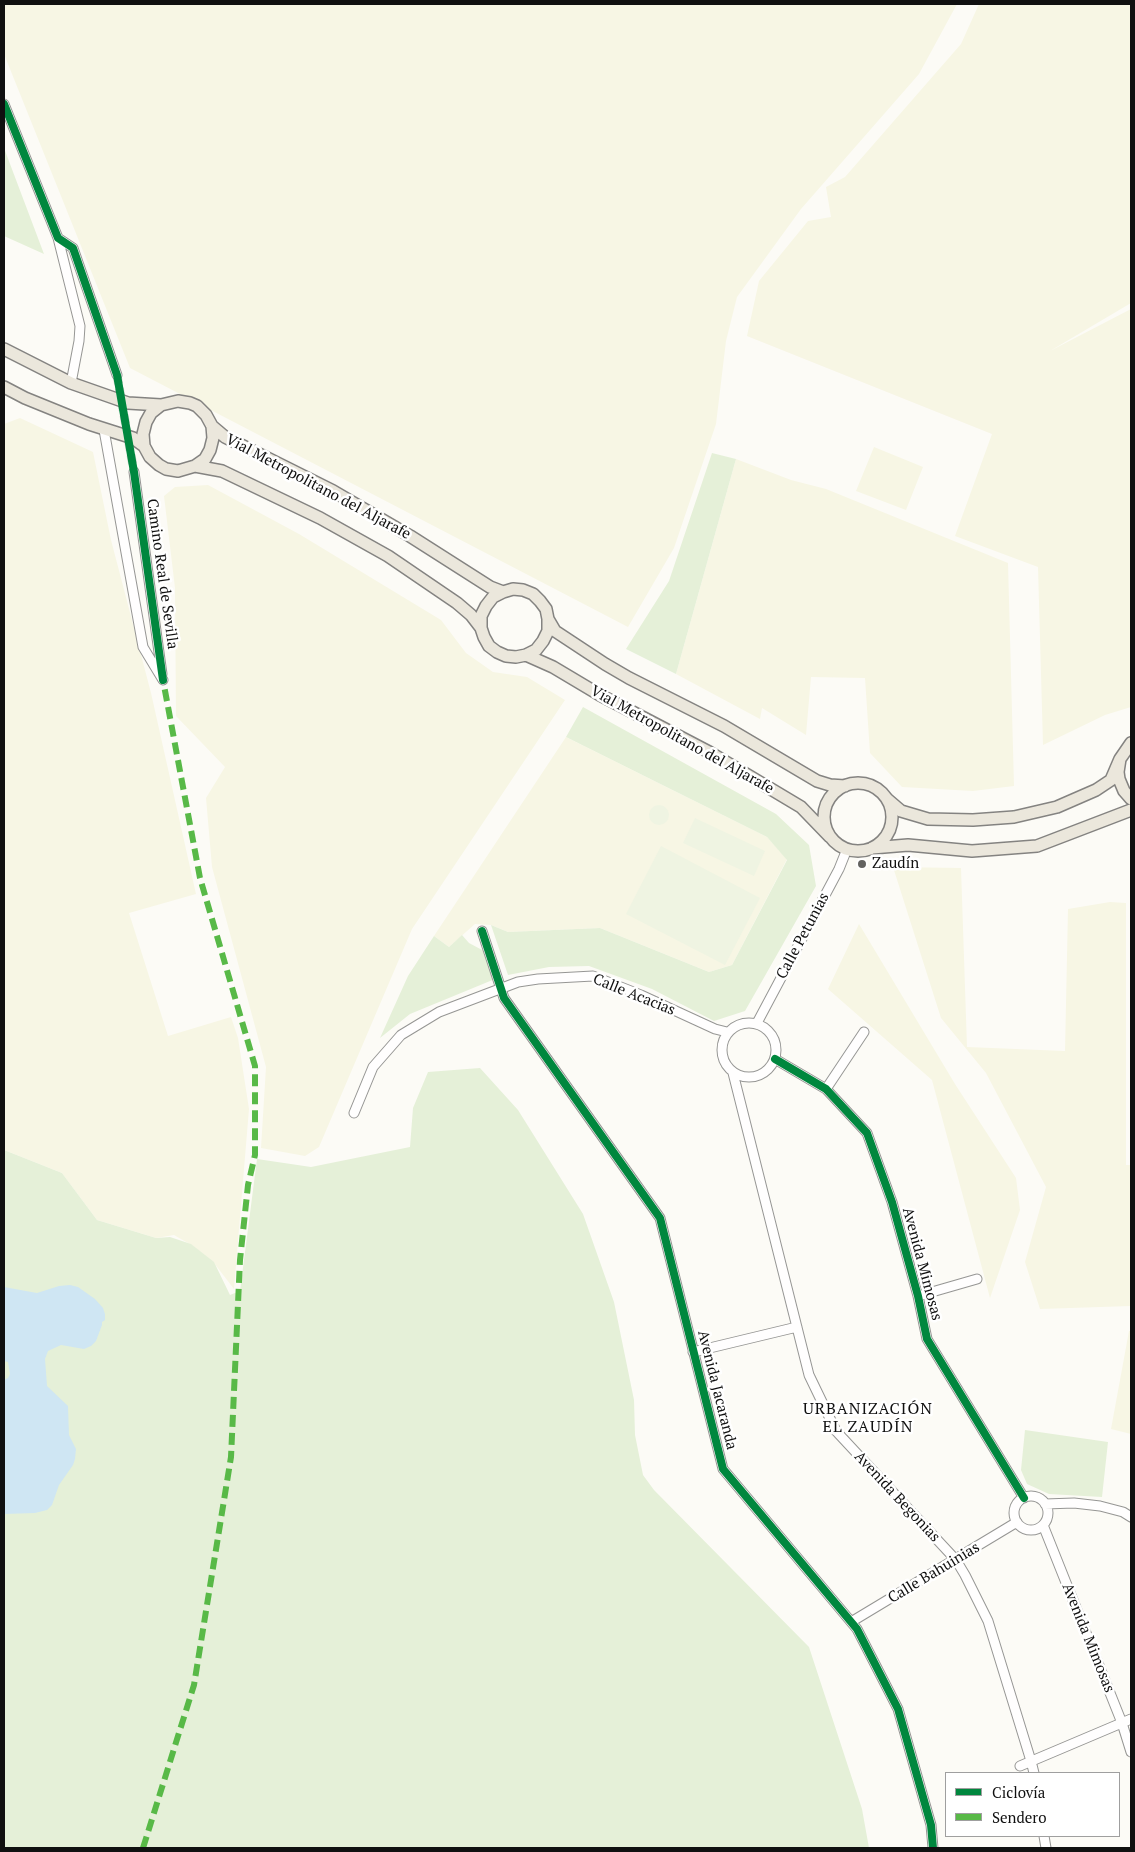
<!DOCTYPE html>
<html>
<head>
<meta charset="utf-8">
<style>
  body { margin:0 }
  #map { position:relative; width:1135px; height:1852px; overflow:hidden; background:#fcfbf6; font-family:"PT Serif",serif }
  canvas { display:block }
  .frame { position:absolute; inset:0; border:5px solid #101010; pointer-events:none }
  .legend { position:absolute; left:945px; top:1772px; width:175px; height:65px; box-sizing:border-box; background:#fff; border:1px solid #9f9f9f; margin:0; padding:6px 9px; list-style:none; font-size:15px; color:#101010 }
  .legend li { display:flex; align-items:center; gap:10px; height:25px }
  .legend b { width:25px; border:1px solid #9f9f9f }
</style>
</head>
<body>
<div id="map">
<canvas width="1135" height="1852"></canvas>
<div class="frame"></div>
<ul class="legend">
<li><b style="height:6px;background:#00873e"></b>Ciclovía</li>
<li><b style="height:6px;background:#58b947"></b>Sendero</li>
</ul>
</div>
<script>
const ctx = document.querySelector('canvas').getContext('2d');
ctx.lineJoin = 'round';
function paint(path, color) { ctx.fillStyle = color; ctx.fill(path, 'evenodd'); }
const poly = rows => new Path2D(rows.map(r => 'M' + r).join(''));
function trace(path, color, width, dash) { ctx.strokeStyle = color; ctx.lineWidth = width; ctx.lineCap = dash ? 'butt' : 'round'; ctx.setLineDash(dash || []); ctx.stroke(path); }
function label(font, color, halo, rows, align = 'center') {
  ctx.font = font + ' "PT Serif",serif'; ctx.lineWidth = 5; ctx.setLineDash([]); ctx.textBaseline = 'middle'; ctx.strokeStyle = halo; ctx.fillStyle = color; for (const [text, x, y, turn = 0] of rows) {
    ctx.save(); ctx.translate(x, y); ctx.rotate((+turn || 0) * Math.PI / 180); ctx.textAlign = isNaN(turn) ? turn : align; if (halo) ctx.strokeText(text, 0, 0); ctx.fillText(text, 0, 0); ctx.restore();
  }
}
const farmland = poly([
  [4,4,957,4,919,74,801,209,737,297,726,341,716,424,674,548,628,627,130,368,4,54],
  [979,4,1131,4,1131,303,1050,351,1131,309,1131,707,1105,715,1043,745,1038,567,955,536,992,434,747,336,759,281,808,221,831,217,826,187,845,177,961,44],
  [20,418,93,452,111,540,151,693,196,894,129,913,168,1036,231,1017,238,1038,249,1109,234,1289,214,1263,193,1246,174,1235,156,1238,97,1220,62,1173,4,1150,4,424],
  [874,447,923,467,906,510,856,491],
  [736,459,791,480,826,489,1008,563,1014,786,973,791,902,787,870,753,865,678,811,677,806,735,762,708,760,719,676,674],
  [208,485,299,534,441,620,466,653,493,672,527,677,565,700,412,929,319,1147,305,1156,261,1148,266,1067,212,867,206,798,225,767,176,716,175,588,164,496,175,487],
  [566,737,767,837,787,859,732,965,709,972,600,928,508,932,491,925,475,924,449,947,434,936],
  [893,867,961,868,967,1047,1065,1051,1068,909,1110,902,1126,903,1126,1165,1131,1165,1131,1306,1040,1309,1025,1262,1046,1187,986,1073,941,1018],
  [859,924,955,1084,1016,1178,1020,1210,990,1298,932,1080,828,989],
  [1129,1331,1131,1331,1131,1434,1111,1429]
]);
const green = poly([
  [4,148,44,254,4,236],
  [712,453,736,459,676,674,626,649,669,581],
  [583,707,776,814,809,845,816,886,745,1011,714,1021,652,989,589,966,549,967,508,975,491,925,508,932,600,928,709,972,732,965,787,860,767,837,566,737],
  [462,935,469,943,484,951,495,979,410,1014,380,1038,408,976,434,936,449,947],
  [480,1068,518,1110,583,1214,614,1302,634,1400,635,1435,643,1475,654,1490,809,1647,862,1809,869,1848,4,1848,4,1150,62,1173,97,1220,156,1238,170,1237,191,1244,214,1262,230,1295,240,1291,257,1159,311,1167,410,1147,413,1108,428,1072],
  [1025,1430,1108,1442,1102,1497,1049,1494,1027,1484,1021,1470]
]);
const pitch = poly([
  '649 815a10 10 0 1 1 20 0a10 10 0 1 1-20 0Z',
  [695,818,765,851,754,876,683,843],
  [661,846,760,898,725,965,626,914]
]);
const water = poly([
  [70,1285,78,1287,95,1299,103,1308,105,1314,105,1320,102,1322,102,1325,96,1341,91,1346,84,1349,61,1345,48,1351,45,1359,47,1386,68,1406,69,1435,76,1449,75,1459,73,1465,59,1485,52,1505,47,1510,35,1513,4,1514,4,1380,8,1378,10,1374,8,1362,4,1361,4,1287,37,1293,59,1286]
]);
const minorTunnel = poly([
  [117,375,134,472]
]);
const minor = poly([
  [4,104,58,238,73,248,117,375],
  [58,238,80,326,79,341,71,383],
  [104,430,143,647,163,680],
  [134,472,162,674],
  [482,931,504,998,660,1218,723,1469,857,1629,898,1709,931,1825,933,1848],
  '722 1050a27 27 0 1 1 54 0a27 27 0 1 1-54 0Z',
  [757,1023,839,869,847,849],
  [775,1059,826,1089,867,1133,892,1202,918,1296,927,1339,1024,1498],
  [733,1073,809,1375,836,1431,956,1560,965,1575,988,1621,1031,1761,1034,1773],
  [826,1089,864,1032],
  [354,1113,373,1067,401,1035,439,1012,518,982,538,979,593,976,641,995,715,1029,727,1032],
  [918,1296,977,1279],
  [693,1352,797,1327],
  '1014 1513a17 17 0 1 1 34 0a17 17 0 1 1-34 0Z',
  [1045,1504,1074,1503,1100,1506,1123,1512,1131,1517],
  [1043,1525,1122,1723,1131,1752],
  [851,1622,1017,1522],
  [1020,1766,1131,1719],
  [1044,1836,1046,1848]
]);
const major = poly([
  [4,349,71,383,128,403,161,405],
  [4,387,25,398,89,424,133,438,144,446,150,457,159,465,166,469,178,471,195,466,205,459,210,450,213,438,212,426,206,415,197,406,190,403,178,401,161,405,151,413,146,422,143,434,144,446],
  [212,426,225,437,333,491,410,536,490,587,503,592],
  [195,466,222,471,320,518,388,556,457,603,471,615,481,628],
  [548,619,548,631,543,641,536,650,526,655,516,657,506,656,497,652,489,646,484,637,481,628,481,616,486,606,493,597,503,592,513,589,523,590,533,594,540,601,546,609,548,619,555,631,605,664,629,678,724,726,817,781,830,785,845,786],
  [526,655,553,667,600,695,709,752,801,807,830,837],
  [1131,743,1120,759,1118,772,1119,779,1124,791,1131,799],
  '824 817a34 34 0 1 1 68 0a34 34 0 1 1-68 0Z',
  [887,799,901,811,928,819,973,820,1014,817,1057,807,1096,790,1111,780,1120,759],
  [872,848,908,845,972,851,1037,846,1131,810]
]);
const quiet = poly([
  [143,1848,194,1685,231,1457,240,1260,248,1185,255,1155,255,1066,200,878,163,680]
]);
const cycleway = poly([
  [4,104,58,238,73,248,117,375,134,472,163,680],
  [482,931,504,998,660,1218,723,1469,857,1629,898,1709,931,1825,933,1848],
  [775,1059,826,1089,867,1133,892,1202,918,1296,927,1339,1024,1498]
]);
const markers = [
  [862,864,5,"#636260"]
];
const streetNames = [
  ["Vial Metropolitano del Aljarafe",318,487,28],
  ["Camino Real de Sevilla",162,574,82],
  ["Vial Metropolitano del Aljarafe",682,740,29],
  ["Calle Petunias",803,936,-62],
  ["Calle Acacias",634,995,22],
  ["Avenida Mimosas",922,1264,75],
  ["Avenida Jacaranda",717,1390,76],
  ["Avenida Begonias",897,1497,47],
  ["Calle Bahuinias",934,1573,-31],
  ["Avenida Mimosas",1088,1638,68]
];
const poiNames = [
  ["Zaudín",872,864]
];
const neighbourhoodNames = [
  ["URBANIZACIÓN",868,1409],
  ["EL ZAUDÍN",868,1427]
];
paint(farmland, '#f7f6e4');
paint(green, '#e5f0d8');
paint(pitch, '#eff4e2');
paint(water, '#cfe6f3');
trace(minorTunnel, '#d9d8d4', 9, [9, 4.5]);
trace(minor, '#969694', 11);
trace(major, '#848381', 14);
trace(minor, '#fffefe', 9);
trace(major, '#ebe7dc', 11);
trace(quiet, '#58b947', 6, [12, 6]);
trace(cycleway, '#00873e', 8);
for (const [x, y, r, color] of markers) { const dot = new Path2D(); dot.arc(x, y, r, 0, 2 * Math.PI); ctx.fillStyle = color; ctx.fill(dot); trace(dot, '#fff', 2); }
label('15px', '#101010', '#fff', streetNames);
label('15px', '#101010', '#fff', poiNames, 'left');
ctx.letterSpacing = '1px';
label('16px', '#101010', '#fff', neighbourhoodNames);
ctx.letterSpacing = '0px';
</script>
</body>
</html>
